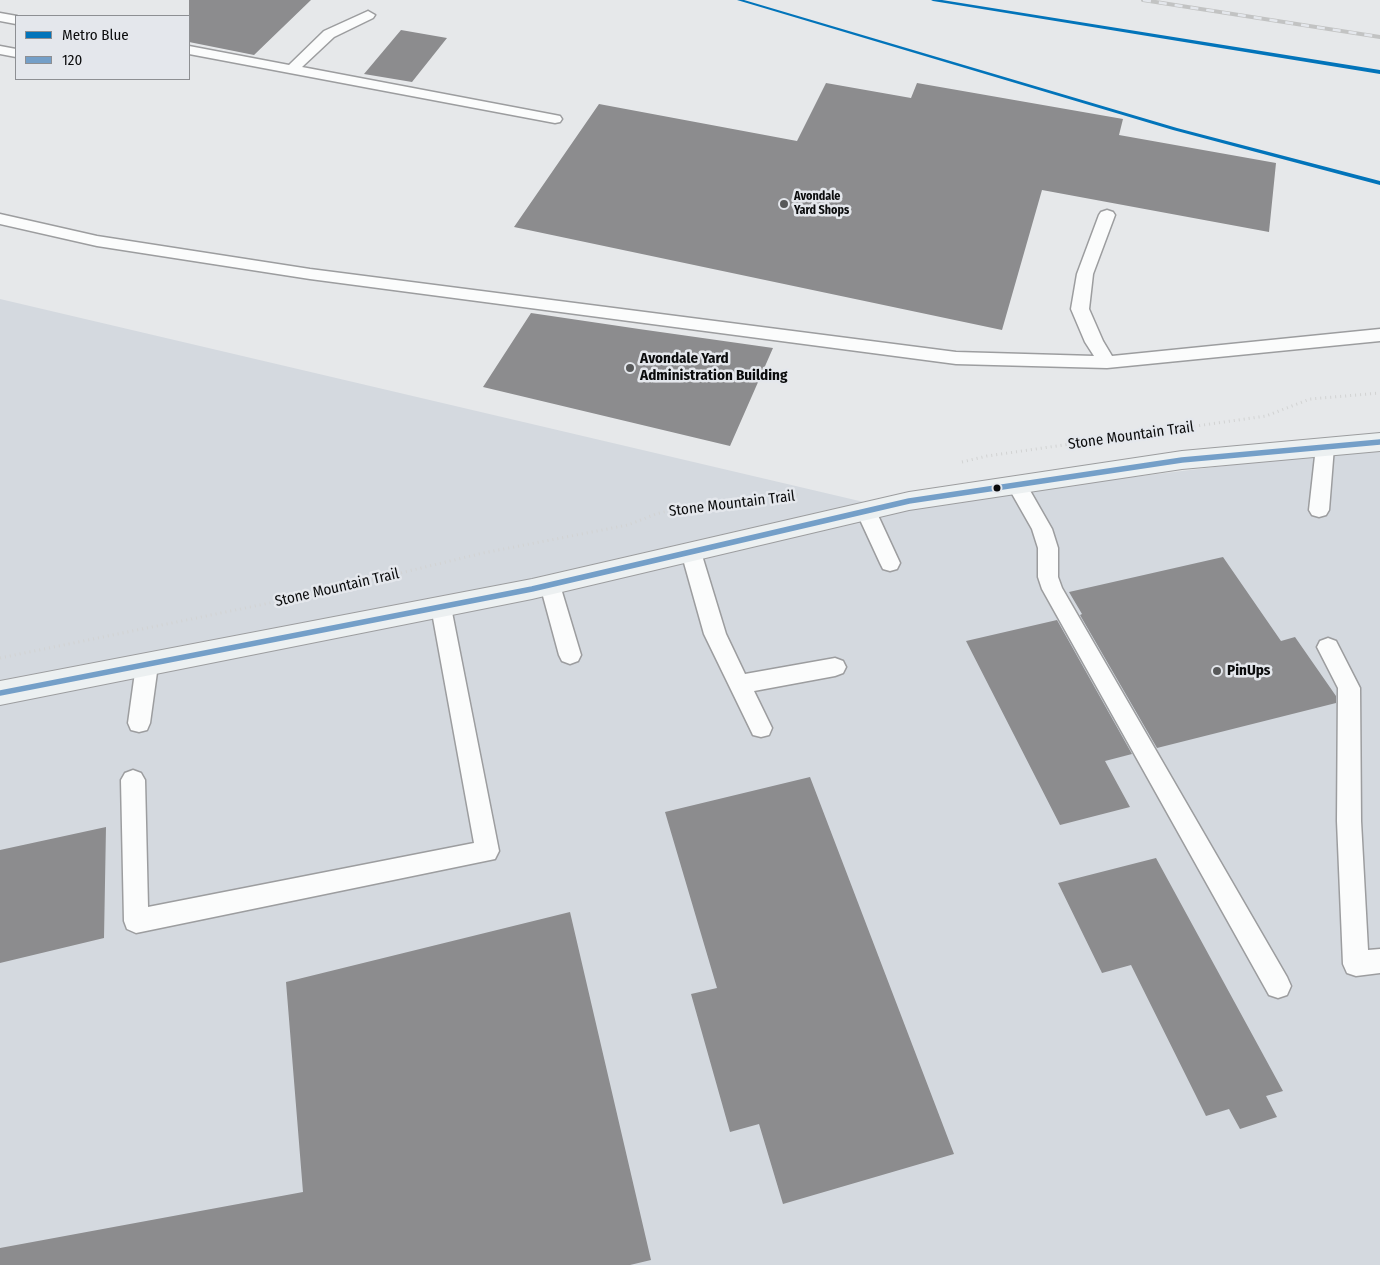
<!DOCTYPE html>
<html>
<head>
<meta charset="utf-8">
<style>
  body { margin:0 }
  #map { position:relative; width:1380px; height:1265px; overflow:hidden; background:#e6e8ea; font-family:"Fira Sans Condensed",sans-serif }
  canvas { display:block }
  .legend { position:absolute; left:15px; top:15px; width:175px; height:65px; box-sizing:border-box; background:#e4e7ec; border:1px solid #8d8f93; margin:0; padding:6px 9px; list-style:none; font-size:15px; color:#0b0c0d }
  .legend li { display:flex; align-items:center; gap:10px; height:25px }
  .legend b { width:25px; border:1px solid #8d8f93 }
</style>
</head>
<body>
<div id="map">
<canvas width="1380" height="1265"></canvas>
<ul class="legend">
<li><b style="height:6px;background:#0274ba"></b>Metro Blue</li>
<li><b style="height:6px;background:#749fc8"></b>120</li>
</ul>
</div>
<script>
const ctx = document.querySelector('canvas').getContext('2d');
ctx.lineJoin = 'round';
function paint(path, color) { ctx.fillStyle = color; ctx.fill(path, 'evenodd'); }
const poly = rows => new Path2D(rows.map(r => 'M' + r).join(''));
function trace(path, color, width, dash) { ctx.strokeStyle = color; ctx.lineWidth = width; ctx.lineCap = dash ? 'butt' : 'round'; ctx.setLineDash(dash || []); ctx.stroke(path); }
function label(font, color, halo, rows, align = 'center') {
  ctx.font = font + ' "Fira Sans Condensed",sans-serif'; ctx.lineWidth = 5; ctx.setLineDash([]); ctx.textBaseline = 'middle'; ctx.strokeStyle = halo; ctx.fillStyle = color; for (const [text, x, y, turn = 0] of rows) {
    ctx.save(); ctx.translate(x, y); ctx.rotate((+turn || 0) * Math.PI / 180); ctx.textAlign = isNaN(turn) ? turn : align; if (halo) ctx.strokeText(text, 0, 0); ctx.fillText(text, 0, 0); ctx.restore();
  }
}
const built = poly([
  [0,299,885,507,1380,447,1380,1265,0,1265]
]);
const building = poly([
  [189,0,311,0,254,55,189,42],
  [401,30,447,38,412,82,364,74],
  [826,83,911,98,917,83,1123,119,1119,135,1276,163,1269,232,1042,190,1002,330,514,227,599,104,797,141],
  [531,313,639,329,773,348,730,446,483,387],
  [1223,557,1281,641,1295,637,1336,696,1336,703,1157,748,1080,615,1082,614,1069,592],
  [1057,620,1132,754,1105,761,1130,807,1060,825,966,641],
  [810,777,954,1154,783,1204,759,1124,730,1132,691,994,717,988,665,812],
  [106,827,104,938,0,963,0,850],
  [1156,858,1283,1091,1266,1096,1277,1117,1240,1129,1229,1109,1206,1116,1131,965,1102,973,1058,883],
  [570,912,651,1260,630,1265,0,1265,0,1248,303,1192,286,982]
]);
const path = poly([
  [962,462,987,456,1266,416,1310,399,1380,393],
  [0,658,314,594,483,553,628,525,656,514,684,507,785,494,802,495]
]);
const service = poly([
  [368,11,375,15,373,18,334,37,302,67,555,115,560,116,562,119,560,122,555,123,189,54,189,46,289,65,324,31,368,11],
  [0,13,17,16,16,24,0,21,0,13],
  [0,46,16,49,16,57,0,54,0,46],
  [1107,210,1113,212,1115,215,1093,274,1089,309,1103,341,1112,356,1380,329,1380,341,1107,368,956,364,310,279,97,246,0,224,0,214,97,236,310,269,956,352,1094,356,1085,342,1071,309,1077,274,1099,215,1101,212,1107,210],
  [1325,440,1332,442,1334,447,1329,510,1326,515,1319,517,1312,515,1309,510,1316,447,1318,442,1325,440],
  [1017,478,1024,480,1052,529,1058,548,1058,577,1062,588,1287,977,1291,986,1287,995,1278,998,1269,995,1042,589,1038,577,1038,548,1032,529,1007,485,1010,480,1017,478],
  [866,504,873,506,876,511,900,563,897,569,890,571,883,569,880,563,856,511,859,506,866,504],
  [691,544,698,547,701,552,726,634,745,674,835,658,843,661,846,667,843,673,835,676,754,691,772,728,769,735,761,737,753,735,704,634,681,552,684,547,691,544],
  [550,577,557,579,560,585,581,655,578,661,570,664,562,661,559,655,540,585,543,579,550,577],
  [441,599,448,601,451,607,499,851,495,859,136,933,127,929,124,921,121,780,125,773,133,770,141,773,145,780,148,907,474,843,431,607,434,601,441,599],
  [1328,638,1336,641,1360,688,1361,821,1368,950,1380,949,1380,973,1356,976,1347,973,1343,964,1337,821,1338,688,1317,647,1320,641,1328,638],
  [147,656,155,659,158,665,150,723,147,730,139,732,131,730,128,723,136,665,139,659,147,656]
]);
const secondary = poly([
  [1380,433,1380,451,1182,469,909,510,532,599,0,705,0,681,532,579,909,492,1182,451,1380,433]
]);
const rail = poly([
  [1143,0,1380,37]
]);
const bus1 = poly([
  [0,693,532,589,909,501,1182,460,1380,442]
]);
const metro1 = poly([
  [737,0,744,0,1177,128,1380,181,1380,185,1173,130,737,0],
  [931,0,942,0,1380,70,1380,74,933,1,931,0]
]);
const markers = [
  [784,204,5,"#58595a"],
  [630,368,5,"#58595a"],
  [997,488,4.5,"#0b0c0d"],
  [1217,671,5,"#58595a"]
];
const farPoinames = [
  ["Avondale",794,197],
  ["Yard Shops",794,211]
];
const poiNames = [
  ["Avondale Yard",640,359],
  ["Administration Building",640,376],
  ["PinUps",1227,671]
];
const streetNames = [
  ["Stone Mountain Trail",1131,436,-8],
  ["Stone Mountain Trail",732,504,-7],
  ["Stone Mountain Trail",337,588,-13]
];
paint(built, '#d4d9df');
paint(building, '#8c8c8e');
trace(service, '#9c9d9f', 3);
trace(secondary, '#9c9d9f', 2);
trace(path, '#d2d3d3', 3, [1, 4]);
paint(service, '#fbfcfc');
paint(secondary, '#ecf0f1');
trace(rail, '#c2c3c3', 4);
trace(rail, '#e4e7ec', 2.5, [8]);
trace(bus1, '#749fc8', 5.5);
paint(metro1, '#0274ba');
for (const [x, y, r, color] of markers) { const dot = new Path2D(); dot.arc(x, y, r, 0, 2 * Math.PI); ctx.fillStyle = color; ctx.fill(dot); trace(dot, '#e4e7ec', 2); }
label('bold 12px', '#0b0c0d', '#e4e7ec', farPoinames, 'left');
label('bold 15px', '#0b0c0d', '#e4e7ec', poiNames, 'left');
label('15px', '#0b0c0d', '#e4e7ec', streetNames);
</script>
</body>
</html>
